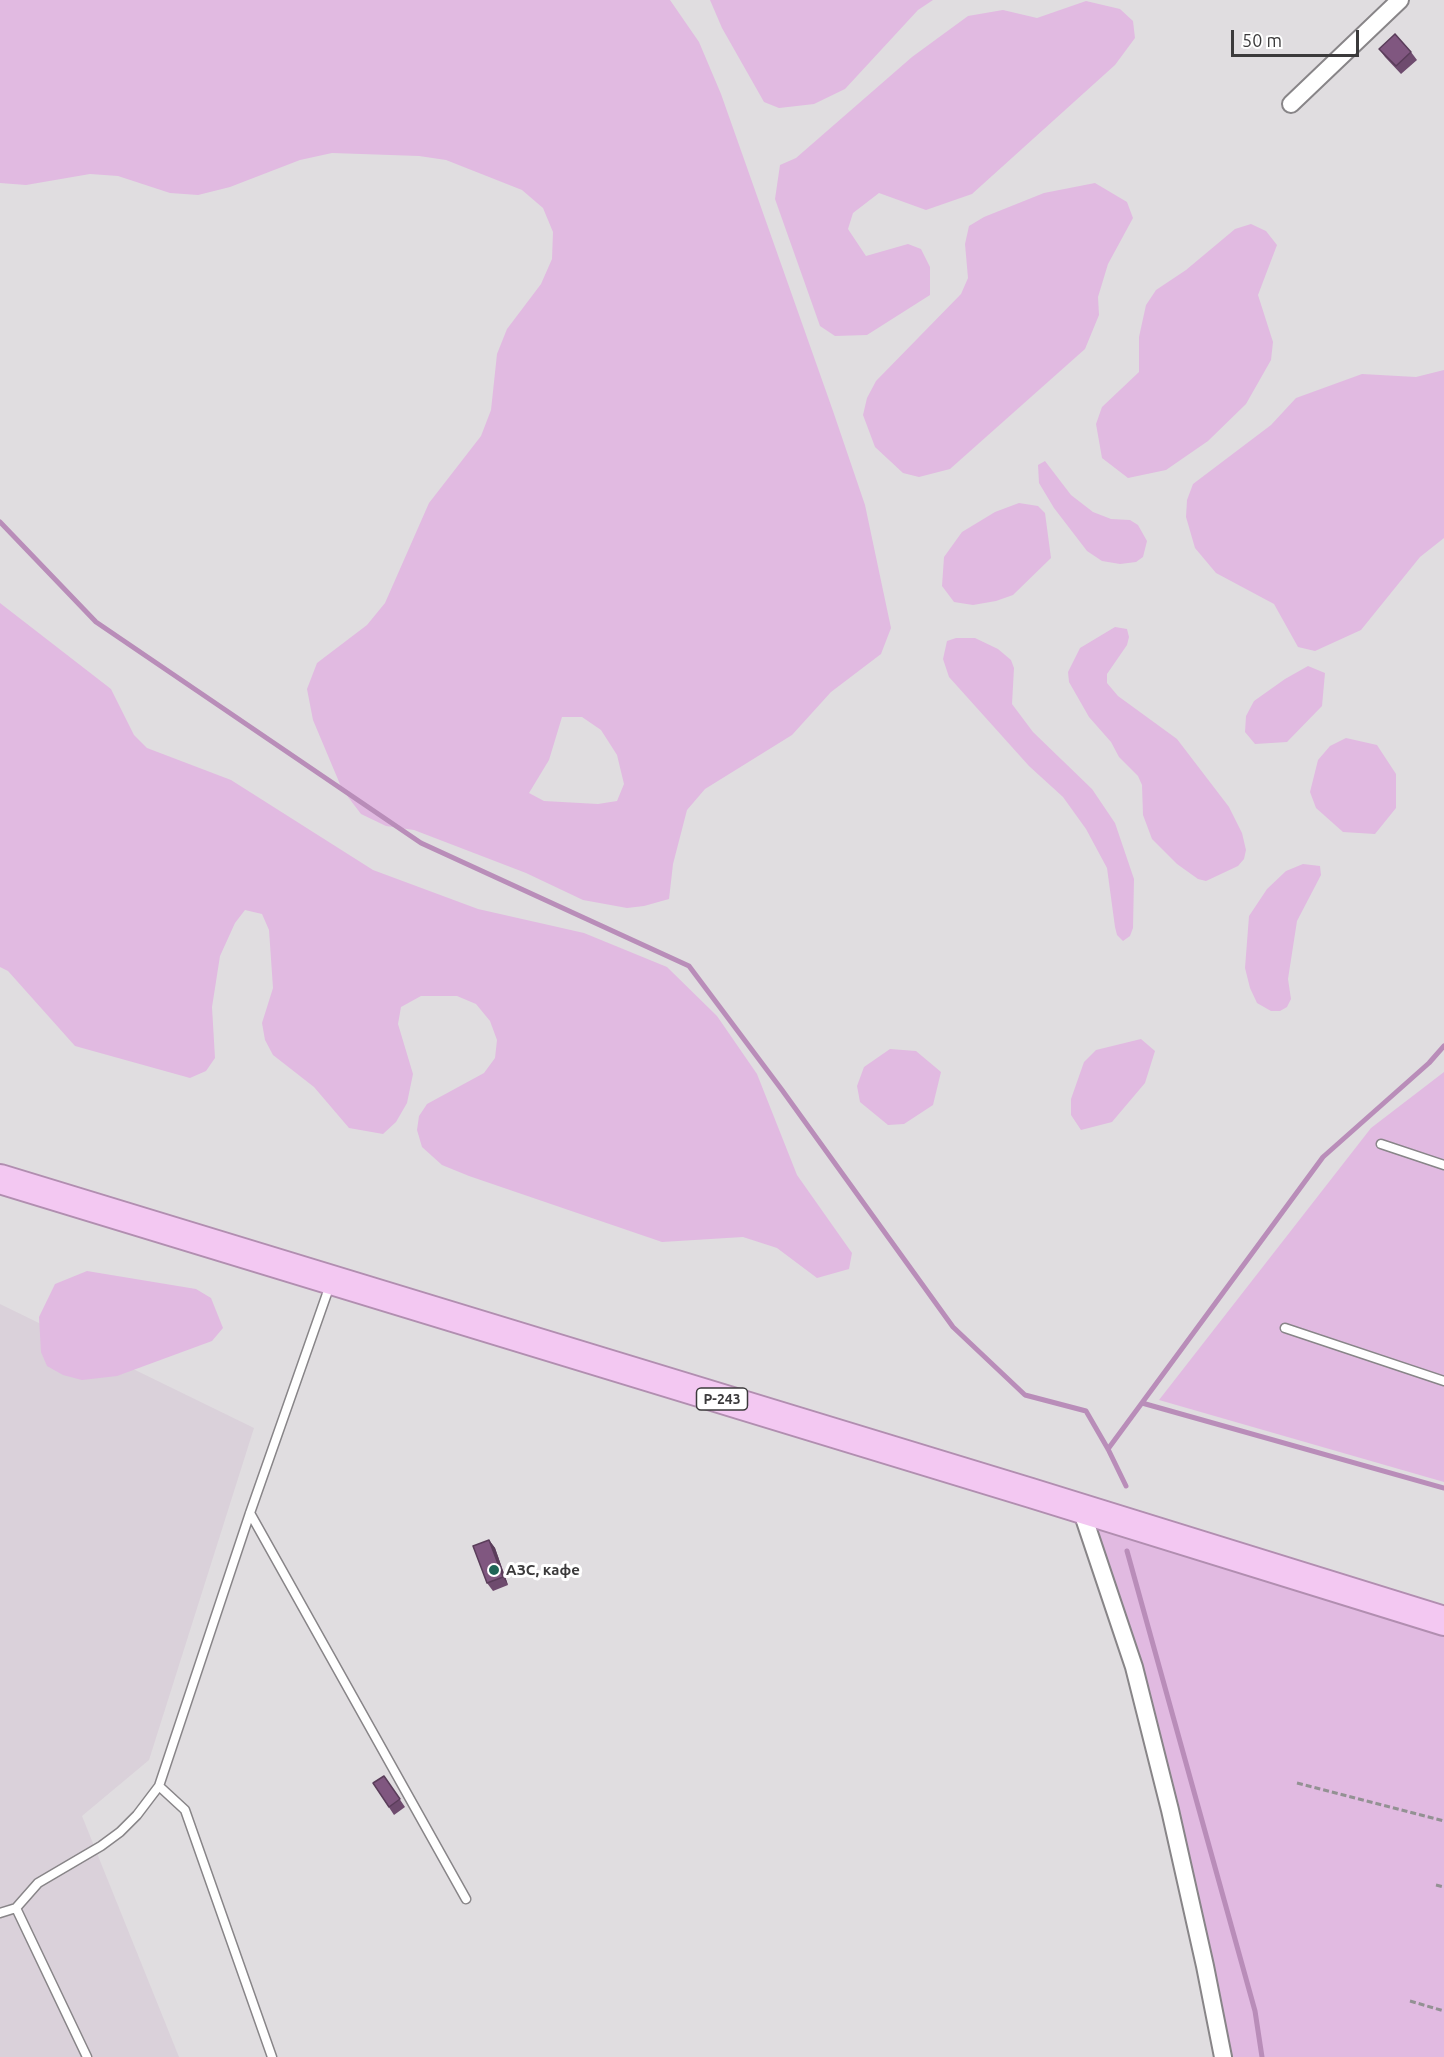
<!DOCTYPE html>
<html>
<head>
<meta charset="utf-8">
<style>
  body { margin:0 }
  #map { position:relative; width:1444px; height:2057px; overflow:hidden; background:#e0dde0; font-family:Ubuntu,sans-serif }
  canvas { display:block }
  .scale { position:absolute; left:1231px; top:30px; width:128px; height:27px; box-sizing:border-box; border:3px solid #3b3a3b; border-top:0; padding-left:8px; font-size:18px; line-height:21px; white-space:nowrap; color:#3b3a3b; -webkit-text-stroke:4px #fff; paint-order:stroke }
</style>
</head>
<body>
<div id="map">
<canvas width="1444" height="2057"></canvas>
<div class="scale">50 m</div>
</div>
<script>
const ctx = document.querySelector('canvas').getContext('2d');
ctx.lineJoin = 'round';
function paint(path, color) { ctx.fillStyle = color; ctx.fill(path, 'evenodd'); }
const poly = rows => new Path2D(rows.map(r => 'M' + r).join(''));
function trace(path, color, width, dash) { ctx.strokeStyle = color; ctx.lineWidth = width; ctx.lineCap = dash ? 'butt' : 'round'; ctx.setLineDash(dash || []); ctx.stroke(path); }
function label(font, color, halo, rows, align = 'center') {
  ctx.font = font + ' Ubuntu,sans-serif'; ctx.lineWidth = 6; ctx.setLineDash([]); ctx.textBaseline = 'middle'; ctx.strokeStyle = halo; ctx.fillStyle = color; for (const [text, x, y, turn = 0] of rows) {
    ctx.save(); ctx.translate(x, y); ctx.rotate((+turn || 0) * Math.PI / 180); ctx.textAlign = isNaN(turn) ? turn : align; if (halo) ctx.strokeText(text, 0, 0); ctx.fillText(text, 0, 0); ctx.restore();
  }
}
const built = poly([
  [0,1304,254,1428,149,1760,82,1816,179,2057,0,2057]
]);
const green = poly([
  [0,0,670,0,699,42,721,94,833,411,865,505,891,628,881,654,831,692,792,735,705,789,687,810,673,864,669,899,644,906,627,908,583,900,526,873,414,830,386,826,361,814,342,789,313,720,307,689,317,663,367,625,385,603,429,503,481,436,491,410,497,354,507,329,541,284,552,259,553,232,543,208,522,190,446,160,419,156,332,153,300,160,230,187,198,195,170,193,118,176,90,174,26,185,0,183],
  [562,717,582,717,601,730,617,755,624,784,617,801,598,804,544,801,529,793,549,760],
  [710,0,933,0,918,10,845,89,814,104,779,108,764,102,722,28],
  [1086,1,1120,9,1133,21,1135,38,1115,65,972,194,926,210,879,193,853,213,848,229,866,256,908,244,921,249,930,267,930,295,867,335,835,336,820,326,775,199,780,165,796,158,912,57,968,16,1003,10,1037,18],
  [1095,183,1127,202,1133,218,1108,264,1098,297,1099,315,1085,349,950,469,919,477,903,473,875,447,863,415,867,398,876,381,961,294,968,278,965,244,969,226,984,217,1044,193],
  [1251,224,1266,231,1277,245,1258,295,1273,342,1271,360,1246,404,1208,441,1166,470,1128,478,1102,458,1096,424,1102,407,1139,372,1139,337,1146,305,1156,290,1186,270,1235,229],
  [1444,370,1444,538,1420,557,1361,630,1315,651,1298,647,1274,604,1216,573,1195,548,1186,517,1187,500,1193,484,1271,425,1296,398,1362,374,1416,377],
  [1045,461,1071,495,1093,512,1111,519,1130,520,1138,525,1147,541,1143,557,1136,562,1120,564,1102,561,1087,551,1054,508,1039,483,1038,465],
  [1019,503,1038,506,1045,513,1051,558,1013,595,996,601,973,605,954,602,942,586,944,557,962,532,995,512],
  [0,603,111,689,134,735,147,748,231,780,373,870,478,909,584,933,667,967,717,1016,757,1074,797,1175,852,1253,849,1269,817,1278,777,1248,743,1237,662,1242,469,1176,442,1165,422,1147,417,1130,419,1116,427,1104,484,1073,495,1058,497,1040,490,1021,476,1004,457,996,421,996,401,1007,398,1024,413,1074,407,1103,396,1122,383,1134,349,1128,314,1087,273,1055,265,1040,262,1023,273,988,269,930,262,914,245,910,235,923,220,956,212,1007,215,1058,206,1071,190,1078,75,1046,8,971,0,967],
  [1115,627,1127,629,1129,637,1127,645,1107,674,1107,683,1118,696,1177,739,1229,807,1242,833,1246,850,1244,859,1238,866,1206,881,1198,879,1177,864,1152,839,1143,815,1142,785,1138,776,1119,757,1111,742,1089,717,1069,682,1068,672,1080,648],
  [956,638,975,638,998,649,1011,660,1014,668,1012,704,1033,732,1092,789,1115,823,1134,879,1133,928,1130,936,1123,941,1117,935,1115,927,1107,868,1086,829,1063,797,1029,766,949,677,943,659,947,641],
  [1308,666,1325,673,1322,706,1287,742,1255,744,1245,732,1246,716,1254,701,1285,679],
  [1346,738,1377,745,1396,774,1396,808,1375,834,1343,832,1316,808,1310,792,1318,760,1330,746],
  [1303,864,1320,866,1321,875,1297,921,1288,979,1291,999,1287,1007,1280,1011,1271,1011,1257,1003,1250,988,1245,968,1249,916,1267,889,1286,871],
  [1141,1039,1155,1051,1145,1083,1112,1122,1081,1130,1071,1115,1071,1099,1084,1062,1096,1050],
  [890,1049,916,1051,941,1072,933,1105,904,1124,888,1125,860,1102,857,1086,864,1067],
  [1444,1072,1444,1482,1159,1400,1371,1128],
  [87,1271,196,1289,211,1298,223,1328,212,1341,117,1376,82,1380,63,1375,47,1366,41,1352,39,1317,55,1284],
  [1081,1509,1444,1620,1444,2057,1223,2057,1170,1810]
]);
const stream = poly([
  [0,522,96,622,421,843,689,966,782,1090,953,1327,1025,1395,1086,1411,1108,1449,1126,1486],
  [1142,1403,1444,1488],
  [1108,1449,1323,1157,1429,1063,1444,1046],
  [1127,1551,1255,2011,1262,2057]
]);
const path = poly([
  [1297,1783,1444,1821],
  [1436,1885,1444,1887],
  [1410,2001,1444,2011]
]);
const service = poly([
  [1381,1144,1444,1165],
  [1285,1328,1444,1381],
  [250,1513,466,1899],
  [159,1786,185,1810,272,2057],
  [0,1913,16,1908],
  [87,2057,16,1908,38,1883,101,1846,120,1832,137,1815,159,1786,250,1513,330,1285]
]);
const minor = poly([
  [1291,104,1400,0],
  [1081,1509,1134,1667,1170,1810,1205,1966,1223,2057]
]);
const trunk = poly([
  [0,1179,1031,1493,1444,1621]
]);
const wall = poly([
  [1379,49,1411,52,1417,60,1401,74,1385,57],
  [489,1540,495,1548,508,1585,493,1591,487,1583],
  [384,1776,405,1807,394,1815,373,1783]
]);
const shadedWall = poly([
  [489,1540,495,1548,508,1585,503,1577]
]);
const building = poly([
  [1395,34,1411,52,1396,66,1379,49,1395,34],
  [489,1540,503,1577,487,1583,473,1546,489,1540],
  [384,1776,400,1799,389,1807,373,1783,384,1776]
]);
const markers = [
  [494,1570,6,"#1f6456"]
];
const shields = [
  [722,1399,51]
];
const shieldNames = [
  ["Р-243",722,1399]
];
const poiNames = [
  ["АЗС, кафе",506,1570]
];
paint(built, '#dad1da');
paint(green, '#e1bae1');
trace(stream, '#b98db9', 5);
trace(service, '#888588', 11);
trace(minor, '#888588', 20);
trace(trunk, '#b18eb0', 32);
trace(path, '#939193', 3, [6, 3]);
trace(service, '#fff', 8);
trace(minor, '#fff', 16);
trace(trunk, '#f3c8f2', 28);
paint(wall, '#6e4b6e');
paint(shadedWall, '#5a3d5a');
paint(building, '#805780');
trace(building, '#5a3d5a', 1.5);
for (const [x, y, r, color] of markers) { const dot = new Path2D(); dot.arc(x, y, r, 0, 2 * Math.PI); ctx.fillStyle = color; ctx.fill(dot); trace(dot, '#fff', 2); }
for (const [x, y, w] of shields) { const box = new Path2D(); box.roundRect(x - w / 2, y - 11, w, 22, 4.5); ctx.fillStyle = '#fff'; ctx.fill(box); trace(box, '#3b3a3b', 1.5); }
label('bold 14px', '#3b3a3b', null, shieldNames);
label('bold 15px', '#3b3a3b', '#fff', poiNames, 'left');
</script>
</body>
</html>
